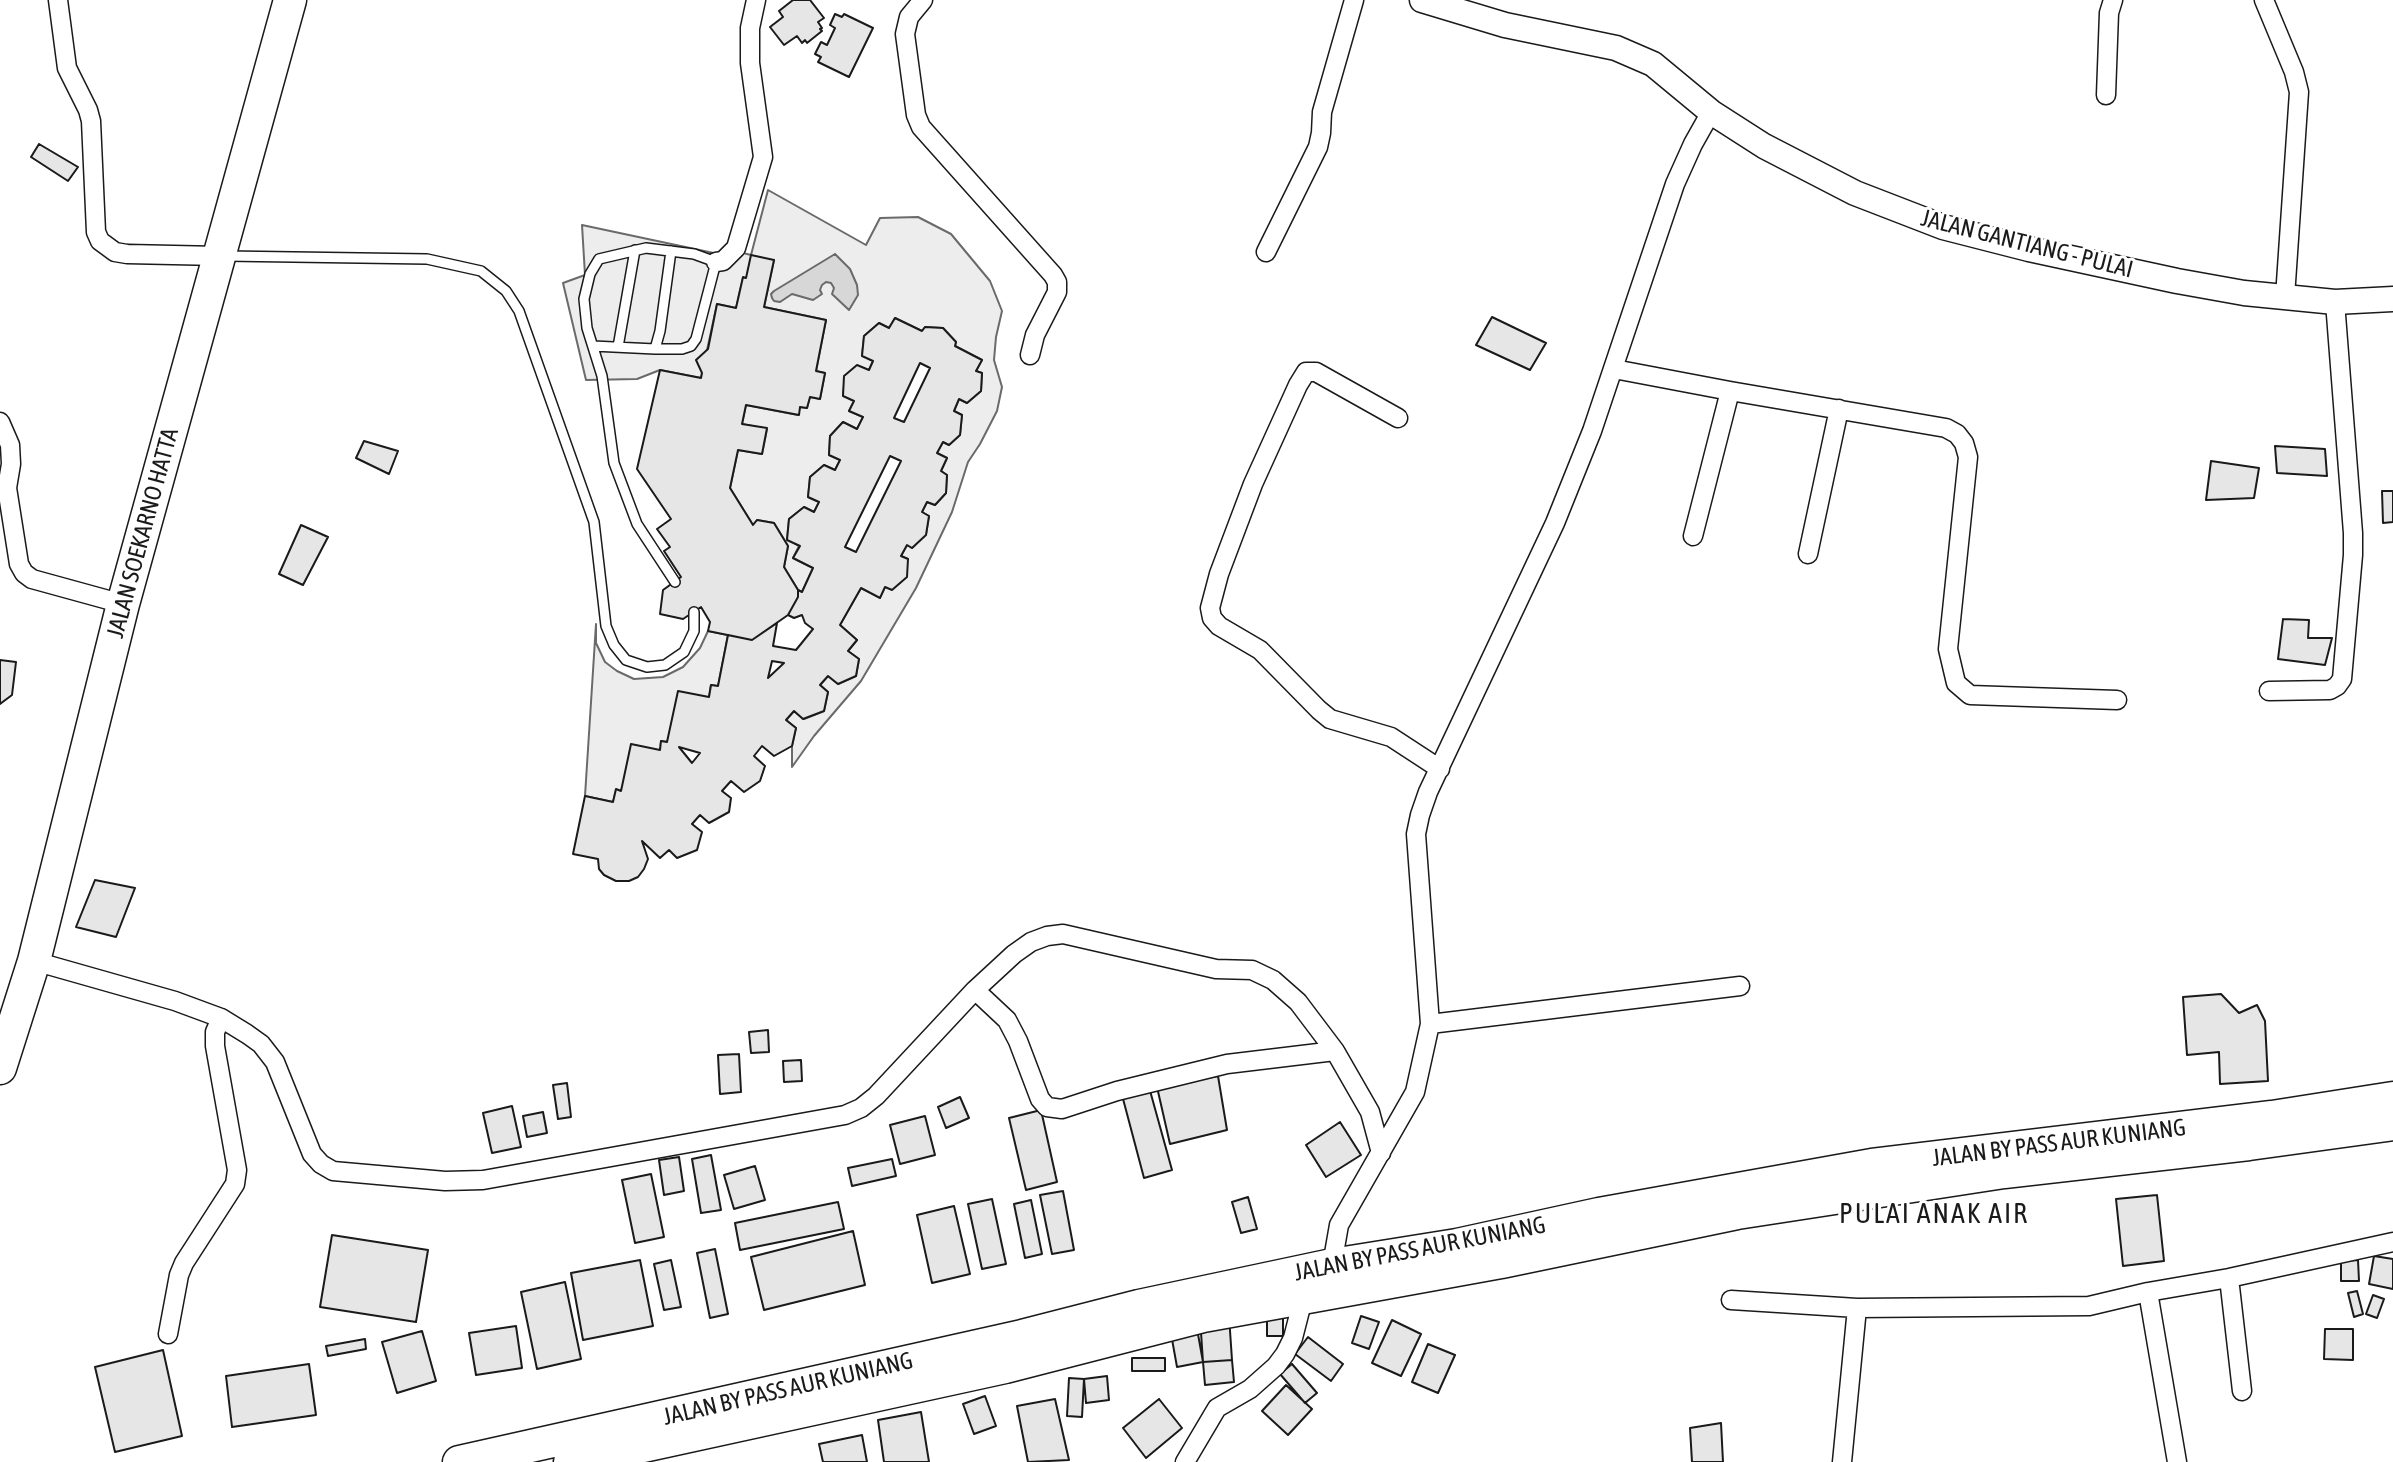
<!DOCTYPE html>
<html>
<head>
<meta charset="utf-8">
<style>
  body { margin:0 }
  canvas { display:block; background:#fff }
</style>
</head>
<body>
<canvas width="2393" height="1462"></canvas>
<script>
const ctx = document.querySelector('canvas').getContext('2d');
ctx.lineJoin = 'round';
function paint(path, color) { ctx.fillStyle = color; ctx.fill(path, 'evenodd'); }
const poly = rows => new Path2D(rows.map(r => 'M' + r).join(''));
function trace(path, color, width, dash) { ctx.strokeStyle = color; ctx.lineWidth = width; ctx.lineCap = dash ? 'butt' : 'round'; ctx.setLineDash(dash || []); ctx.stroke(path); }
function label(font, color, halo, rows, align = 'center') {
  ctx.font = font + ' "Asap Condensed",sans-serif'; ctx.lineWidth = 6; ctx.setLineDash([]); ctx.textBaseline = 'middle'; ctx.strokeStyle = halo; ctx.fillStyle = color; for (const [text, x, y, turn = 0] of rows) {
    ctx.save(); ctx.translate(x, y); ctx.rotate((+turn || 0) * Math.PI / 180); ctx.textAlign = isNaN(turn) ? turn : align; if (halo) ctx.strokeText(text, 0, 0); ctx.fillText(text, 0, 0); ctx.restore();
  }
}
const built = poly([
  [768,190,866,245,880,218,918,217,951,234,990,281,1002,311,996,337,994,360,1002,387,997,411,980,444,968,462,952,512,916,588,861,681,814,736,792,767,792,746,796,728,786,720,794,711,804,719,824,711,828,692,820,685,828,676,838,684,856,676,859,659,848,651,857,640,840,625,861,588,880,597,885,587,908,559,901,556,907,545,912,548,926,534,929,516,922,512,927,502,935,505,946,493,947,475,941,471,947,458,937,453,943,442,949,445,960,435,962,415,954,411,959,399,967,403,981,391,982,373,976,371,982,360,955,346,956,342,943,328,925,327,922,331,895,318,889,328,879,323,864,336,862,355,873,361,869,370,845,376,843,395,854,401,849,411,863,417,857,429,843,422,830,436,829,455,840,460,835,470,824,465,810,477,808,497,819,502,814,512,804,507,789,519,787,539,799,546,793,558,813,568,802,592,798,590,784,567,788,546,774,523,757,520,753,525,730,488,738,450,762,454,767,429,742,424,746,405,798,415,800,407,807,408,810,397,820,399,825,373,816,371,826,320,764,307,774,260,746,278,743,278,736,308,717,304,701,378,660,370,637,379,586,380,563,283,585,275,582,225,723,255,727,249,751,255,768,190],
  [596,624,596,643,605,662,617,671,634,679,663,677,683,667,700,648,708,631,728,635,718,686,711,685,709,697,667,742,661,741,660,750,621,791,616,790,613,802,585,796,596,624]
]);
const water = poly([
  [835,254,850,269,857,285,858,295,849,310,832,294,834,288,831,283,826,282,822,285,820,290,822,294,813,300,792,294,780,302,774,301,772,298,771,294,774,291,835,254]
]);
const building = poly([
  [793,0,810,0,824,18,818,22,822,28,820,29,822,31,807,43,805,40,802,43,797,36,784,45,770,27,783,17,779,11,793,0],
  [835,14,842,17,844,14,873,28,849,77,818,62,821,57,815,54,821,42,827,45,835,28,830,25,835,14],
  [39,144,78,167,68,181,31,157,39,144],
  [751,255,774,260,764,307,826,320,816,371,825,373,820,399,810,397,807,408,800,407,799,415,746,405,742,424,767,428,762,454,738,450,730,488,753,525,757,520,774,523,788,546,784,567,798,590,798,597,788,615,752,640,708,631,710,622,701,607,683,619,660,614,663,590,681,577,664,551,670,547,657,529,671,519,637,469,660,370,701,378,702,373,696,360,708,349,717,304,736,308,743,277,746,278,751,255],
  [1492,317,1546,343,1530,370,1476,345,1492,317],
  [895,318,922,331,925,327,943,328,956,342,955,346,982,360,976,371,982,373,981,391,967,403,959,399,954,411,962,415,960,435,949,445,943,442,937,453,947,458,941,471,947,475,946,493,935,505,927,502,922,512,929,516,926,535,912,548,907,545,901,556,908,559,907,577,892,590,885,587,880,598,861,588,840,625,857,640,848,651,859,659,856,676,838,684,828,676,820,685,828,692,824,711,803,719,794,711,786,720,796,728,792,746,774,756,762,746,754,756,765,766,760,781,744,792,731,781,722,791,731,798,729,812,709,823,700,815,692,824,702,832,697,850,677,858,669,850,660,858,642,841,648,859,644,869,638,877,629,881,616,881,604,875,599,869,598,859,573,854,585,796,613,802,616,789,621,791,631,744,660,750,661,741,667,742,678,691,709,697,711,685,718,686,728,635,752,640,777,623,773,646,796,650,813,629,805,623,802,615,794,618,788,615,798,597,798,590,802,592,813,568,793,558,800,546,787,540,789,519,804,507,814,512,819,502,808,497,810,477,824,465,835,470,840,460,829,455,830,436,843,422,857,429,863,417,849,411,854,401,843,396,844,376,857,365,869,370,873,361,862,356,864,336,879,323,889,328,895,318],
  [920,363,930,368,904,422,894,418,920,363],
  [890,456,901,461,856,552,845,547,890,456],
  [772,661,784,663,768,678,772,661],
  [679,747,700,753,692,763,679,747],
  [364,441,398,451,389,474,356,458,364,441],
  [2275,446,2325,449,2327,476,2277,473,2275,446],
  [2211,461,2259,468,2254,498,2206,500,2211,461],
  [2382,491,2393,491,2393,522,2383,523,2382,491],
  [301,525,328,537,303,585,279,574,301,525],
  [2283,619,2309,620,2308,638,2332,638,2325,665,2278,659,2283,619],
  [0,660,16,662,12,695,0,704,0,660],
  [95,880,135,888,116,937,76,927,95,880],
  [2221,994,2239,1013,2257,1005,2265,1021,2268,1081,2220,1084,2219,1052,2187,1055,2183,997,2221,994],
  [768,1030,769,1052,751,1053,749,1032,768,1030],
  [739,1054,741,1092,720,1094,718,1055,739,1054],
  [801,1060,802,1081,784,1082,783,1061,801,1060],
  [1218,1076,1227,1130,1170,1144,1157,1087,1218,1076],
  [567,1083,571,1117,558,1119,553,1085,567,1083],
  [1149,1087,1172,1170,1144,1178,1122,1095,1149,1087],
  [960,1097,969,1118,946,1128,938,1107,960,1097],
  [512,1106,521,1147,492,1153,483,1113,512,1106],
  [1041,1110,1057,1182,1026,1190,1009,1118,1041,1110],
  [543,1112,547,1133,527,1137,523,1116,543,1112],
  [925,1116,935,1155,900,1164,890,1125,925,1116],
  [1340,1122,1361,1155,1326,1177,1306,1145,1340,1122],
  [711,1155,721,1210,701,1213,692,1159,711,1155],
  [679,1157,684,1191,664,1195,659,1160,679,1157],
  [892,1159,896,1176,852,1186,848,1168,892,1159],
  [755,1166,765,1200,734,1209,724,1175,755,1166],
  [651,1174,664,1237,635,1243,622,1180,651,1174],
  [1063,1191,1074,1250,1052,1254,1040,1195,1063,1191],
  [2157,1195,2164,1261,2123,1266,2116,1199,2157,1195],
  [1248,1197,1257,1229,1241,1233,1232,1202,1248,1197],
  [992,1199,1006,1264,982,1269,968,1204,992,1199],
  [1031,1200,1042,1254,1025,1258,1014,1204,1031,1200],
  [838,1202,844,1229,740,1250,735,1223,838,1202],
  [954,1206,970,1274,932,1283,917,1215,954,1206],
  [853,1231,865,1285,764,1310,751,1257,853,1231],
  [332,1235,428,1250,416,1322,320,1307,332,1235],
  [715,1249,728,1314,710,1318,697,1253,715,1249],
  [2374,1256,2393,1259,2393,1289,2369,1284,2374,1256],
  [640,1260,653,1326,583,1340,571,1273,640,1260],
  [671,1260,681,1307,664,1310,654,1264,671,1260],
  [2358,1260,2359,1281,2341,1281,2341,1261,2358,1260],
  [565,1282,581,1359,537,1369,521,1292,565,1282],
  [2357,1291,2363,1314,2354,1317,2348,1293,2357,1291],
  [2373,1295,2384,1299,2377,1318,2366,1314,2373,1295],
  [1267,1307,1283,1307,1283,1336,1267,1336,1267,1307],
  [1229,1316,1232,1360,1203,1362,1200,1318,1229,1316],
  [1361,1316,1379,1322,1369,1349,1352,1343,1361,1316],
  [1392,1320,1421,1334,1401,1376,1372,1363,1392,1320],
  [1196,1323,1203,1362,1177,1367,1170,1328,1196,1323],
  [516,1326,522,1368,476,1375,469,1333,516,1326],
  [2325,1329,2353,1329,2353,1360,2324,1359,2325,1329],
  [422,1331,436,1381,397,1393,382,1342,422,1331],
  [1308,1337,1343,1364,1331,1381,1295,1354,1308,1337],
  [365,1339,366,1349,328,1356,326,1346,365,1339],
  [1428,1344,1455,1355,1438,1393,1412,1382,1428,1344],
  [163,1350,182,1436,115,1452,95,1367,163,1350],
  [1132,1358,1165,1358,1165,1371,1132,1371,1132,1358],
  [1232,1360,1234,1382,1205,1385,1203,1362,1232,1360],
  [309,1364,316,1415,232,1427,226,1376,309,1364],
  [1292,1364,1317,1393,1305,1403,1280,1374,1292,1364],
  [1107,1376,1109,1400,1086,1403,1084,1379,1107,1376],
  [1069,1378,1084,1379,1082,1417,1067,1416,1069,1378],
  [1286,1385,1312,1409,1288,1435,1262,1411,1286,1385],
  [985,1396,996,1426,974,1434,963,1404,985,1396],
  [1055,1399,1069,1460,1028,1462,1017,1406,1055,1399],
  [1159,1399,1182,1428,1146,1458,1123,1428,1159,1399],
  [921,1412,929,1462,884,1462,878,1420,921,1412],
  [1721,1423,1723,1462,1692,1462,1690,1428,1721,1423],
  [862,1435,867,1462,823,1462,819,1444,862,1435]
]);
const lane = poly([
  [226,256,427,259,481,271,506,291,519,311,594,522,606,626,614,645,626,660,647,667,665,665,684,652,694,631,694,612],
  [593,346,655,349,682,349,691,346,696,339,716,262,694,254,646,248,599,259,590,274,584,299,587,328,602,376,614,463,637,524,675,582],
  [618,347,635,250],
  [655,349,660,331,671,251]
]);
const street = poly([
  [58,0,67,68,88,110,91,121,96,232,100,241,115,252,127,254,219,256],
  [923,0,909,17,905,34,916,115,921,127,1053,275,1057,282,1057,292,1035,335,1030,355],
  [2264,0,2294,72,2299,92,2285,297],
  [2106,95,2109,13,2113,0],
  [1266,252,1318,147,1321,133,1322,112,1354,0],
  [716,262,723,261,736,248,763,157,750,63,750,28,756,0],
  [1614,369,1730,391,1946,428,1957,434,1964,443,1968,457,1948,649,1956,683,1970,695,2117,700],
  [1398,418,1316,372,1306,372,1298,385,1253,484,1219,574,1210,608,1212,618,1219,626,1260,650,1319,710,1330,719,1391,737,1440,769],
  [0,422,10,445,11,464,7,488,19,564,24,573,32,579,123,604],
  [1693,536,1730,391],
  [1808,554,1839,409],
  [2269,691,2330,690,2337,686,2342,679,2353,555,2353,533,2335,302],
  [34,961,175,1001,221,1018,247,1034,261,1044,275,1062,312,1154,321,1164,333,1171,445,1181,483,1180,845,1115,861,1108,876,1096,975,990,1014,954,1031,942,1047,936,1063,934,1216,969,1252,970,1273,980,1298,1002,1335,1051,1370,1112,1381,1153],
  [975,990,1007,1020,1018,1041,1040,1099,1047,1107,1062,1109,1117,1091,1227,1064,1335,1051],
  [1430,1024,1740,986],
  [1332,1265,1339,1225,1415,1092,1430,1024,1416,834,1420,815,1428,792,1555,523,1592,431,1675,184,1693,144,1711,112],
  [2229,1278,2242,1391],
  [2148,1292,2177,1462],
  [1731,1300,1857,1308,2089,1306,2148,1292,2229,1278,2393,1242],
  [168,1334,179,1275,184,1263,235,1184,237,1170,215,1046,215,1032,221,1018],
  [1185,1462,1217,1408,1250,1389,1276,1366,1285,1354,1293,1338,1303,1299],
  [1842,1462,1857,1308]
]);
const secondary = poly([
  [1422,0,1505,25,1616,48,1653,64,1711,112,1764,146,1855,193,1943,227,2029,249,2177,281,2244,293,2335,302,2393,299]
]);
const highway = poly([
  [0,1068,34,961,123,604,290,0],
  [459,1462,1022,1336,1139,1306,1332,1265,1457,1245,1599,1214,1872,1165,2272,1117,2393,1098],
  [570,1462,1005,1367,1203,1316,1501,1262,1737,1213,2004,1172,2249,1144,2393,1124]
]);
const streetNames = [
  ["JALAN GANTIANG - PULAI",2027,244,14],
  ["JALAN SOEKARNO HATTA",143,533,-75],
  ["JALAN BY PASS AUR KUNIANG",2059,1143,-7],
  ["JALAN BY PASS AUR KUNIANG",1420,1249,-11],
  ["JALAN BY PASS AUR KUNIANG",788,1389,-13]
];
const quarterNames = [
  ["PULAI ANAK AIR",1934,1214]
];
paint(built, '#ededed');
trace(built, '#6a6a6a', 2);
paint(water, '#d7d7d7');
trace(water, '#6a6a6a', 2);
paint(building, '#e6e6e6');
trace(building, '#1a1a1a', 2);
trace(lane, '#1a1a1a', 12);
trace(street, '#1a1a1a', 21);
trace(secondary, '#1a1a1a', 27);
trace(highway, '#1a1a1a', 35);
trace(lane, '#fff', 9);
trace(street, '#fff', 18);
trace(secondary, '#fff', 24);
trace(highway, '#fff', 32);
label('24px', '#1a1a1a', '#fff', streetNames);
ctx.letterSpacing = '2px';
label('28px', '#1a1a1a', '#fff', quarterNames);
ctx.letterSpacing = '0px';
</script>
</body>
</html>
